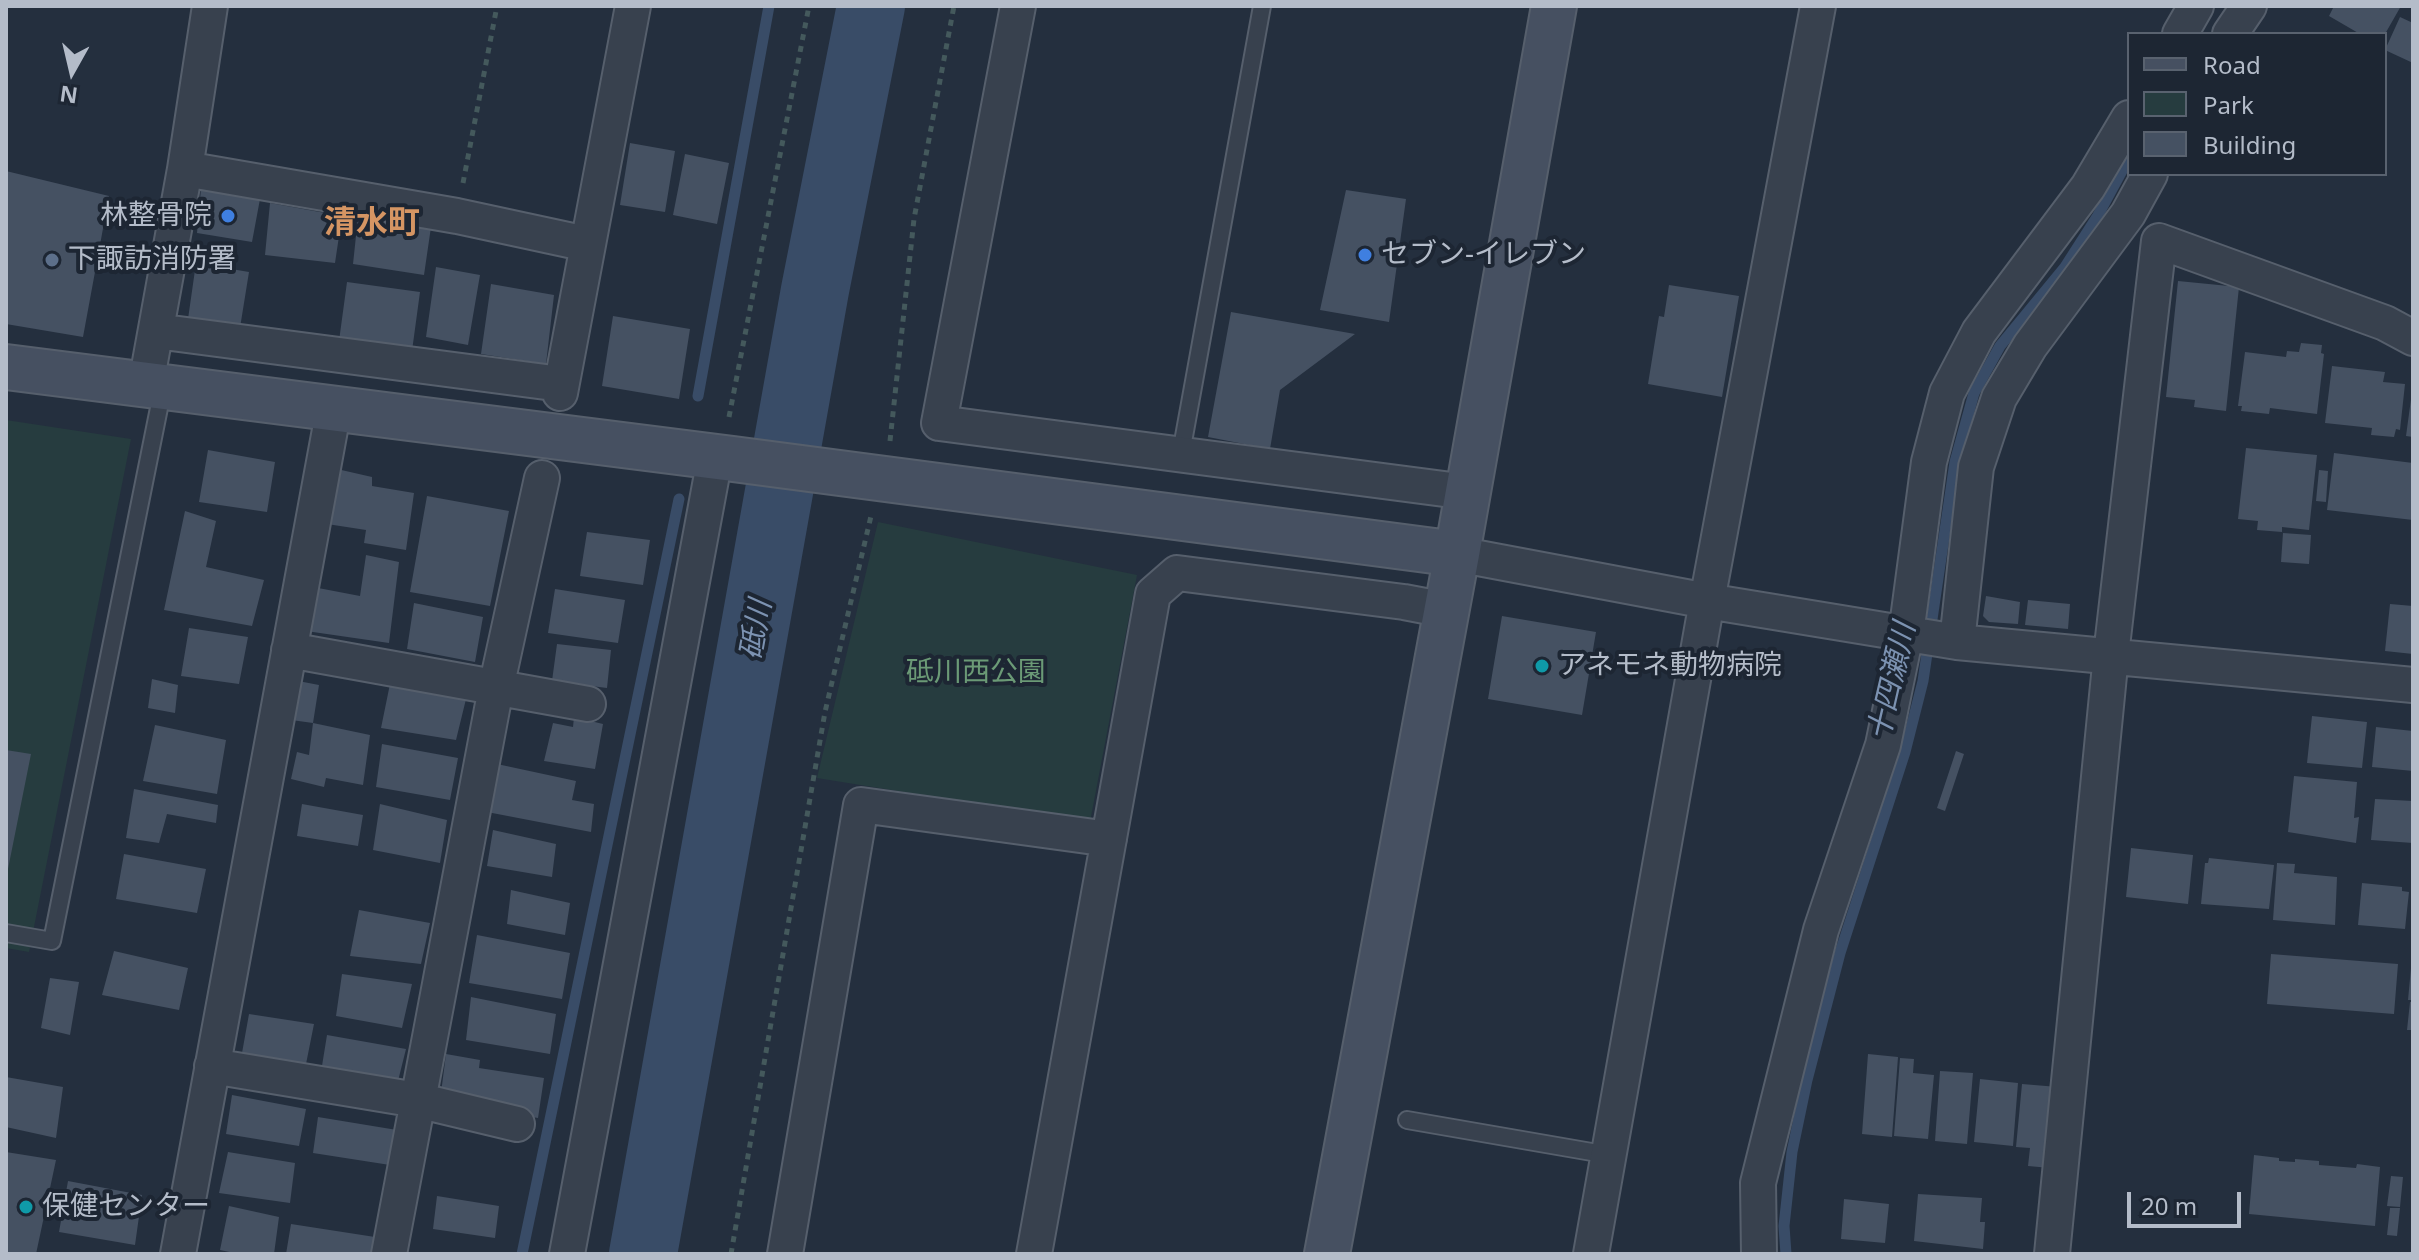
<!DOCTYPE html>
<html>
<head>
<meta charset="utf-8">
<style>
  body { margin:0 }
  #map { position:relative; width:2419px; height:1260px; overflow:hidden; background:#242f3e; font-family:"Noto Sans",sans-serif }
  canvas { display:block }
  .frame { position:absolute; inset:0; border:8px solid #b4bcc9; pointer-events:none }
  .legend { position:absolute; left:2127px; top:32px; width:260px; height:144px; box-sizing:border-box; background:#1d2633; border:2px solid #59626f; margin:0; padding:10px 14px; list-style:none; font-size:24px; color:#b4bcc9 }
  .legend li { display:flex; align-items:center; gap:16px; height:40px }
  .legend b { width:40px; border:2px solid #59626f }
  .north { position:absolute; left:32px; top:32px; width:80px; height:80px; -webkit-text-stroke:6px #1d2633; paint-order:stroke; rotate:188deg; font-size:22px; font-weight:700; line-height:32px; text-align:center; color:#b4bcc9 }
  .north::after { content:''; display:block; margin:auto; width:28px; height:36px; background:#b4bcc9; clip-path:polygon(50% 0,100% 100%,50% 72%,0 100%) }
  .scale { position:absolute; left:2127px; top:1192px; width:114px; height:36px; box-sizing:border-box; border:4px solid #b4bcc9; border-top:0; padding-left:10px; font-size:24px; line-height:28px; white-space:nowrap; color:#b4bcc9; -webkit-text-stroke:6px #1d2633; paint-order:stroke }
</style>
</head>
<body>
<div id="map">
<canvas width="2419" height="1260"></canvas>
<div class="frame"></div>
<ul class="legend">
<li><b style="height:10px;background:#465061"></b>Road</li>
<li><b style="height:22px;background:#263c3f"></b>Park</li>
<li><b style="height:22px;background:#455162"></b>Building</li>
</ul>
<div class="north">N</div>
<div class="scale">20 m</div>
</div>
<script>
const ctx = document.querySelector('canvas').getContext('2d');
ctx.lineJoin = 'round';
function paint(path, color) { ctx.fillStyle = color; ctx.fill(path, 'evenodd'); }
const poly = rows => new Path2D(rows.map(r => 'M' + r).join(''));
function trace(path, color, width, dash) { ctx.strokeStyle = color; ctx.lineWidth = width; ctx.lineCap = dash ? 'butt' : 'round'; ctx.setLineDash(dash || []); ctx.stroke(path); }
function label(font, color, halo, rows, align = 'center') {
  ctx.font = font + ' "Noto Sans","Noto Sans JP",sans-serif'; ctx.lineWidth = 8; ctx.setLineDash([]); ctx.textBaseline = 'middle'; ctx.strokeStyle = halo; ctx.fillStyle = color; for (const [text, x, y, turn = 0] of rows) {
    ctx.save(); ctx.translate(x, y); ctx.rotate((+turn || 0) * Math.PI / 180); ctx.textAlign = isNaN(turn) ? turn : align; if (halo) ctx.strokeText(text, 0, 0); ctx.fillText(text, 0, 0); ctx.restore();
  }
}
const green = poly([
  [6,420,131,439,29,952,6,948],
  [878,522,1137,575,1090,822,817,778]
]);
const stream = poly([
  [698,396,769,6],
  [522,1254,679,499],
  [1786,1254,1784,1226,1792,1152,1807,1080,1840,953,1905,752,1923,681,1955,462,1974,393,2000,346,2065,267,2097,217,2129,158]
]);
const river = poly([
  [643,1254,815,290,871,6]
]);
const building = poly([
  [2334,6,2401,6,2385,34,2360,34,2329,16],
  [2400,17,2413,23,2413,63,2385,50],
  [630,143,675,151,665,212,620,205],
  [685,154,729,163,717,224,673,215],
  [6,171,109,196,83,337,6,324],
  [201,189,260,199,252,242,197,233],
  [1346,190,1406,199,1389,322,1320,310],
  [270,203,342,216,335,263,265,255],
  [358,217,431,227,424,275,353,264],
  [196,263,249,272,239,334,187,326],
  [436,267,480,275,468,345,426,337],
  [2178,281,2239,287,2226,411,2194,407,2195,400,2166,397],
  [347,282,420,292,412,351,339,341],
  [491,284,554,295,546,364,481,354],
  [1669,285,1739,296,1722,397,1648,384,1659,316,1664,317],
  [1231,312,1355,334,1280,390,1270,449,1208,437],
  [613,316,690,329,679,399,602,386],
  [2301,343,2322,345,2321,353,2324,354,2317,414,2270,408,2269,414,2241,411,2242,406,2238,406,2245,352,2286,357,2287,351,2299,352],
  [2332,366,2385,372,2383,382,2405,384,2400,430,2396,429,2394,437,2371,435,2372,428,2325,423],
  [2411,399,2413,399,2413,437,2406,436],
  [2246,448,2317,455,2309,530,2282,527,2282,532,2257,530,2258,521,2238,519],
  [208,450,275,462,267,512,199,502],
  [2334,453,2413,463,2413,520,2327,510],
  [337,469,372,477,372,486,414,493,406,550,364,543,366,530,327,524],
  [2319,470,2328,471,2326,502,2316,501],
  [427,496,509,511,490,606,410,592],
  [185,511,216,521,206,567,264,580,252,626,164,610],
  [587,532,650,540,643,585,580,576],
  [2283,533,2311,535,2309,564,2281,562],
  [366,555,399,562,389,643,306,631,313,587,360,596],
  [555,589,625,600,618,643,548,633],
  [1986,596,2020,602,2018,624,1989,622,1983,616],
  [2028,600,2070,604,2068,629,2025,625],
  [414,603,483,617,475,662,407,649],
  [2390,604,2413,606,2413,654,2385,651],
  [1502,616,1596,632,1582,715,1488,699],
  [189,628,248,637,239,684,181,676],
  [557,644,611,650,607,688,552,681],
  [152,679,178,685,175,713,148,708],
  [391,679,467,695,456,740,381,728],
  [293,680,319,685,313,723,370,735,363,785,326,778,324,787,291,779,297,752,309,755,313,723,284,719],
  [2312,716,2367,722,2362,768,2307,763],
  [574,717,603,724,595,769,544,761,553,723,573,727],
  [155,725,226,740,217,794,143,781],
  [2376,727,2413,731,2413,771,2372,767],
  [382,744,458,758,450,800,376,787],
  [6,750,31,754,7,874,6,874],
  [1956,751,1964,754,1945,811,1937,808],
  [497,764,576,781,572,800,594,804,591,832,487,812],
  [2294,776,2357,782,2354,818,2359,817,2356,843,2288,832],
  [134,789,218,805,216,823,167,814,159,843,126,838],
  [2375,799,2413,801,2413,843,2371,840],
  [302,804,363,815,358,846,297,836],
  [380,804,447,820,440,863,373,850],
  [493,830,556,844,552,877,487,866],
  [2131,848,2193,855,2188,904,2126,897],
  [124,854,206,869,197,913,116,899],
  [2209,858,2274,865,2269,909,2201,904,2205,863,2208,863],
  [2277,863,2295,864,2294,873,2337,877,2335,925,2273,920],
  [2362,883,2402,887,2402,891,2409,892,2405,929,2358,925],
  [511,890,570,903,565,935,507,924],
  [359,910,430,923,421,964,350,956],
  [477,935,570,953,562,999,469,983],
  [114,951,188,968,179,1010,102,995],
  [2271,954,2398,964,2394,1014,2267,1004],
  [2411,968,2413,968,2413,1000,2408,1000],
  [342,974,412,984,402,1028,336,1016],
  [50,978,79,982,70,1035,41,1028],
  [471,997,556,1014,550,1054,466,1040],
  [2410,1002,2413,1002,2413,1030,2407,1030],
  [249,1014,314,1024,306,1064,242,1053],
  [327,1035,406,1049,397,1085,321,1072],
  [446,1054,480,1060,479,1068,544,1078,538,1118,462,1105,441,1093],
  [1868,1054,1898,1057,1892,1137,1862,1134],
  [1900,1058,1914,1059,1913,1073,1934,1075,1928,1139,1894,1136],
  [1940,1071,1973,1073,1967,1144,1935,1141],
  [6,1077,63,1087,56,1138,6,1127],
  [1980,1079,2018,1083,2013,1146,1974,1142],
  [2022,1084,2058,1087,2050,1168,2028,1166,2030,1148,2016,1147],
  [232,1095,306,1109,299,1146,226,1134],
  [318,1117,397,1130,390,1165,313,1153],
  [6,1152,56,1160,36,1254,6,1254],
  [228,1152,295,1163,290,1203,219,1193],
  [2254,1155,2279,1158,2279,1161,2295,1162,2295,1159,2319,1161,2319,1165,2356,1168,2357,1164,2380,1167,2375,1226,2249,1214],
  [2391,1176,2403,1177,2400,1207,2387,1206],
  [68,1181,142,1195,135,1245,59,1232],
  [1918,1194,1982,1198,1980,1222,1985,1222,1983,1249,1914,1241],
  [437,1196,499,1206,495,1238,433,1229],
  [1844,1199,1889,1204,1885,1243,1841,1239],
  [229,1206,279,1217,274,1254,239,1254,220,1250],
  [2390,1208,2400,1208,2397,1236,2387,1235],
  [291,1224,375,1237,372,1254,286,1254]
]);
const path = poly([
  [463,183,497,6],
  [729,417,809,6],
  [890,441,914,219,954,6],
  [731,1254,825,712,871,516]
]);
const lane = poly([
  [1181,453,1262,6],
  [6,933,52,941,163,388],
  [1407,1120,1609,1155]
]);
const street = poly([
  [1018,6,939,423,1467,492],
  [2180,34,2196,6],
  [2230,34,2249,6],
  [185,169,457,216,587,244],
  [156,331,561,384],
  [146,384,185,169,210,6],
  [560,393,633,6],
  [1457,554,1707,601,1957,642,2413,685],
  [1957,642,1976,467,1999,398,2030,346,2128,214,2150,174],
  [289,650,588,704],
  [212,1066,417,1100,517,1124],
  [178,1254,334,408],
  [389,1254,496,688,542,478],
  [567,1254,715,458],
  [785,1254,861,805,1109,839],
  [1034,1254,1153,594,1177,573,1404,602,1446,610],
  [1591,1254,1707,601,1818,6],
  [1759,1254,1758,1183,1821,930,1883,745,1906,634,1929,462,1947,393,1979,332,2088,187,2129,118],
  [2052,1254,2111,655,2159,241,2385,323,2413,338]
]);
const secondary = poly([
  [6,367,733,459,1457,554],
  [1327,1254,1457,554,1554,6]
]);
const markers = [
  [228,216,8,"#3f7fe0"],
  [1365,255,8,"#3f7fe0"],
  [52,260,8,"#5c6f8a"],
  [1542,666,8,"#0f9aa8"],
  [26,1207,8,"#0f9aa8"]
];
const poiNames = [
  ["林整骨院",212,216,"right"],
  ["セブン-イレブン",1381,255],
  ["下諏訪消防署",68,260],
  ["アネモネ動物病院",1558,666],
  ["保健センター",42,1207]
];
const parkNames = [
  ["砥川西公園",976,673]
];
const waterNames = [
  ["砥川",757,630,-80],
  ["十四瀬川",1893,682,-77]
];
const quarterNames = [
  ["清水町",372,224]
];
paint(green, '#263c3f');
trace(stream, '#394c67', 11);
trace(river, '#394c67', 68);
paint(building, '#455162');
trace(lane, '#565f6c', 20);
trace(street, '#565f6c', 38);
trace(secondary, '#565f6c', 48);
trace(path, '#44595c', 5, [6, 6]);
trace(lane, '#38414e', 16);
trace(street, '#38414e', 34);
trace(secondary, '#465061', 44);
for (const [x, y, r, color] of markers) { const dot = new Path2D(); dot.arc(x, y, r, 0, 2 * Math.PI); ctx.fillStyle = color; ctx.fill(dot); trace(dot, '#1d2633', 3); }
label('28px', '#b4bcc9', '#1d2633', poiNames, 'left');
label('28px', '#6b9a76', '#1d2633', parkNames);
label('italic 30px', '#7c92b1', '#1d2633', waterNames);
label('bold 32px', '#d59563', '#1d2633', quarterNames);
</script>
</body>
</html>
